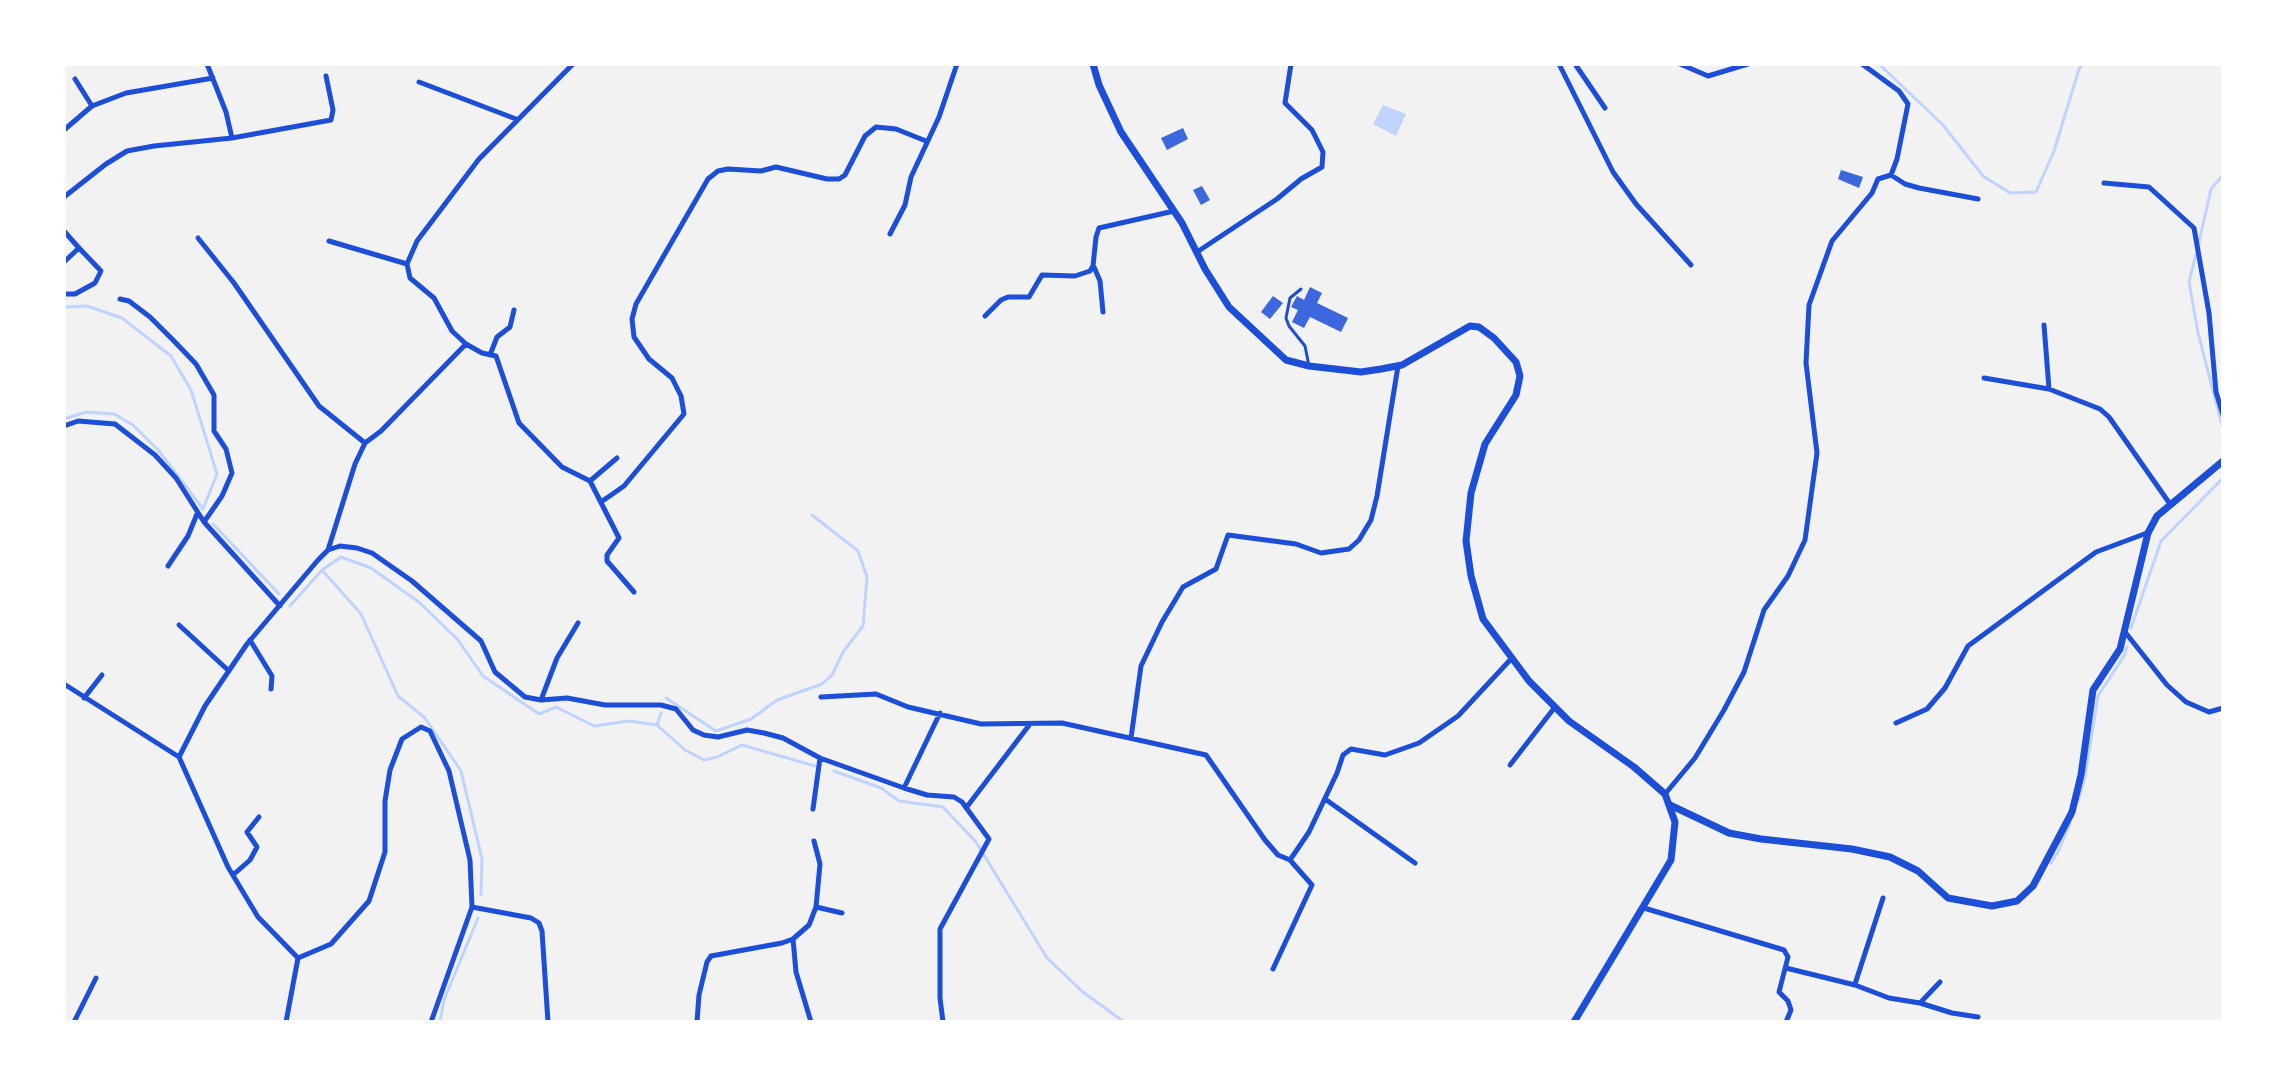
<!DOCTYPE html>
<html>
<head>
<meta charset="utf-8">
<style>
  body { margin:0 }
  #map { position:relative; width:2287px; height:1086px; overflow:hidden; background:#f2f2f2; font-family:Signika,sans-serif }
  canvas { display:block }
  .frame { position:absolute; inset:0; border:66px solid #fff; pointer-events:none }
</style>
</head>
<body>
<div id="map">
<canvas width="2287" height="1086"></canvas>
<div class="frame"></div>
</div>
<script>
const ctx = document.querySelector('canvas').getContext('2d');
ctx.lineJoin = 'round';
function paint(path, color) { ctx.fillStyle = color; ctx.fill(path, 'evenodd'); }
const poly = rows => new Path2D(rows.map(r => 'M' + r).join(''));
function trace(path, color, width, dash) { ctx.strokeStyle = color; ctx.lineWidth = width; ctx.lineCap = dash ? 'butt' : 'round'; ctx.setLineDash(dash || []); ctx.stroke(path); }
const water = poly([
  [1383,105,1406,114,1396,136,1373,124]
]);
const stream = poly([
  [1879,64,1943,125,1983,176,2010,193,2036,192,2054,151,2079,69,2083,64],
  [2199,242,2211,189,2223,175],
  [2196,254,2189,282,2198,333,2223,429],
  [64,307,87,306,122,318,171,356,191,390,217,474,203,509],
  [64,419,86,412,114,414,133,425,159,451,203,509],
  [213,524,279,594],
  [322,570,361,614,398,696,425,718,461,771,482,859,481,895],
  [290,606,322,570,341,557,371,568,420,603,458,640,483,676,539,714,556,707,594,726,629,721,657,725,685,750,704,760,717,757,742,745,815,766],
  [2131,628,2161,541,2223,478],
  [666,698,716,731,751,719,777,700,822,684,832,675,843,652,863,626,867,577,858,551,812,515],
  [657,725,661,713],
  [834,771,881,788,899,801,943,807,976,842,1047,958,1083,992,1124,1022],
  [2078,801,2085,777,2098,696,2124,656,2127,647],
  [2051,863,2058,852,2070,823],
  [440,1022,444,1000,478,918]
]);
const building = poly([
  [1183,128,1188,139,1167,150,1161,138],
  [1841,170,1863,177,1859,188,1838,179],
  [1202,186,1210,200,1201,205,1193,190],
  [1310,287,1322,293,1317,303,1348,318,1341,332,1310,317,1304,328,1292,322,1298,310,1291,307,1297,296,1304,300],
  [1273,296,1283,303,1270,319,1261,312]
]);
const service = poly([
  [1301,289,1290,298,1286,318,1289,326,1305,346,1309,366]
]);
const minor = poly([
  [1559,64,1613,172,1636,204,1691,265],
  [1575,64,1605,108],
  [1680,64,1708,76,1748,64],
  [1862,64,1899,91,1908,104,1897,159,1891,175],
  [75,79,92,106],
  [419,82,516,119],
  [64,130,92,106,126,93,213,78],
  [232,138,331,120,333,110,326,76],
  [2104,183,2149,187,2194,228,2209,313,2216,392,2223,415],
  [64,197,106,164,127,151,154,146,232,138,226,112,207,64],
  [64,231,79,248,64,262],
  [890,234,905,205,911,177,939,117,957,64],
  [198,238,234,283,319,406,365,443,381,431,466,344,452,331,434,298,410,278,407,264,417,241,479,159,573,64],
  [329,241,407,264],
  [1197,252,1277,199,1301,179,1322,167,1323,152,1312,130,1285,103,1291,64],
  [1094,267,1100,281,1103,312],
  [64,294,75,294,95,283,101,271,79,248],
  [985,316,1001,300,1008,297,1029,297,1042,275,1075,276,1090,271,1093,266,1096,237,1099,228,1174,211],
  [2044,325,2049,389],
  [466,344,482,353,496,356,519,423,562,467,590,481,619,538,607,555,607,561,634,592],
  [490,355,497,337,510,327,514,310],
  [1984,378,2049,389,2100,409,2109,417,2170,504],
  [64,426,78,421,115,424,155,455,176,478,204,522,222,496,232,473,226,449,214,431,214,395,196,364,174,341,150,317,129,301,120,299],
  [590,481,617,458],
  [601,502,624,486,684,414,681,396,672,378,649,359,634,337,632,319,636,304,708,179,718,171,728,169,761,171,776,167,827,179,839,179,845,175,865,136,876,127,896,129,926,141],
  [204,522,280,606],
  [328,550,355,464,365,443],
  [168,566,188,536,197,514],
  [179,625,229,671],
  [2125,632,2167,685,2186,702,2209,712,2223,708],
  [250,640,272,676,271,689],
  [64,684,179,757,228,867,258,917,298,958,286,1022],
  [821,697,876,694,908,707,981,724,1062,723,1206,755,1265,840,1278,855,1290,860,1309,832,1337,773,1343,755,1351,749,1385,755,1419,743,1458,716,1511,659],
  [84,698,102,675],
  [541,700,557,658,578,623],
  [1896,723,1927,709,1945,688,1968,646,2096,552,2147,533],
  [1131,738,1141,666,1162,622,1183,587,1216,569,1228,535,1296,544,1321,553,1349,549,1359,540,1371,520,1377,496,1398,366],
  [179,757,205,706,247,644,318,560,328,550,340,546,357,548,372,553,412,581,481,641,495,672,525,697,541,700,567,698,605,705,661,705,676,709,693,730,704,735,718,737,747,730,764,733,783,738,820,758,904,788,927,795,954,797,962,802,989,839,940,929,940,998,943,1022],
  [1510,765,1555,707],
  [904,788,940,713],
  [1665,794,1695,758,1724,710,1744,672,1764,610,1788,576,1805,540,1817,453,1806,363,1809,305,1832,241,1872,193,1878,179,1891,175,1905,184,1919,188,1978,199],
  [1325,799,1415,863],
  [966,808,1030,724],
  [813,809,820,758],
  [233,875,250,860,257,847,247,832,259,817],
  [472,907,531,918,539,923,542,931,548,1022],
  [816,907,842,913],
  [1644,908,1784,950,1788,957,1779,992,1788,1001,1791,1010,1786,1022],
  [793,939,796,972,811,1022],
  [298,958,331,944,369,901,385,852,385,801,390,770,402,739,421,727,430,731,449,771,470,860,472,907,431,1022],
  [1786,968,1855,985,1889,998,1920,1003,1940,982],
  [1273,969,1312,885,1290,860],
  [1855,984,1883,898],
  [1920,1003,1952,1013,1978,1017],
  [74,1022,96,978],
  [697,1022,699,995,707,962,711,956,782,943,793,939,809,925,816,907,820,864,814,841]
]);
const tertiary = poly([
  [1670,805,1729,833,1761,839,1852,849,1890,857,1918,871,1948,898,1992,906,2017,901,2033,886,2072,812,2081,775,2093,690,2120,649,2148,533,2157,516,2223,461]
]);
const secondary = poly([
  [1093,64,1099,85,1121,132,1182,223,1205,269,1229,307,1286,360,1309,366,1361,372,1381,369,1402,365,1470,326,1479,327,1494,338,1516,362,1520,376,1516,395,1485,444,1471,493,1466,541,1471,576,1483,619,1529,681,1569,721,1634,767,1665,794,1675,822,1671,860,1574,1022]
]);
paint(water, '#bfd3fe');
trace(stream, '#bfd3fe', 3);
paint(building, '#3d67dc');
trace(service, '#1d4ed8', 3);
trace(minor, '#1d4ed8', 5);
trace(tertiary, '#1d4ed8', 7);
trace(secondary, '#1d4ed8', 7);
</script>
</body>
</html>
